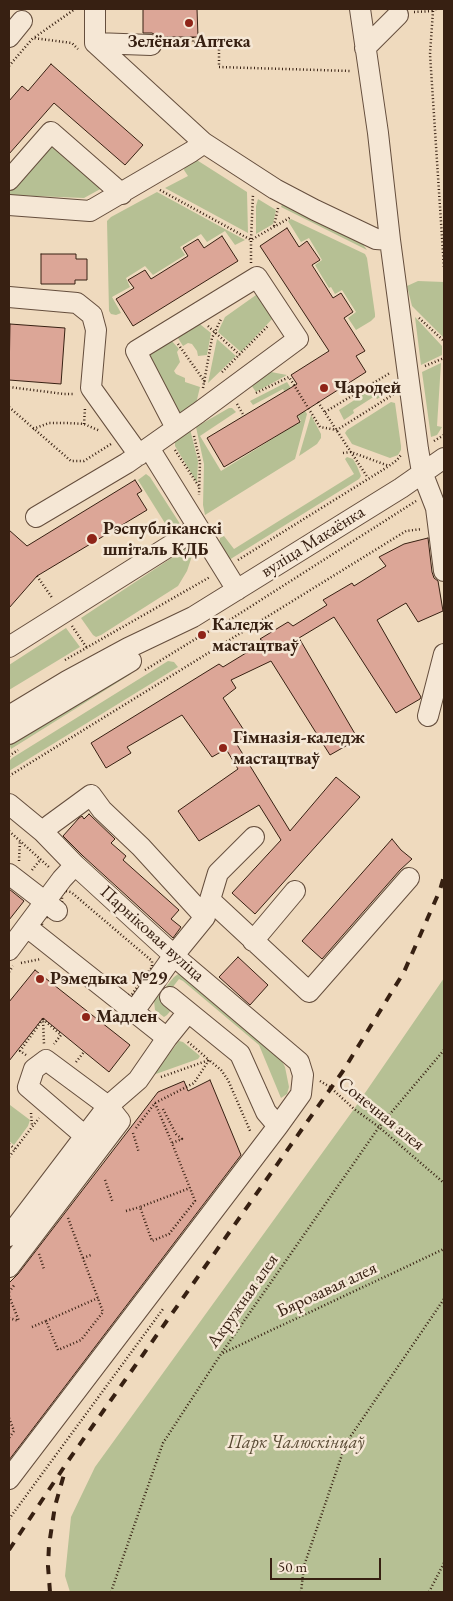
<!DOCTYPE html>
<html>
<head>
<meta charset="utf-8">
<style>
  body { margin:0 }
  #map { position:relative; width:453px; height:1601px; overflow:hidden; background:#efdabe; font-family:"EB Garamond",serif }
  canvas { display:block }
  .frame { position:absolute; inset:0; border:10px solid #372012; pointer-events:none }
  .scale { position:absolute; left:270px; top:1558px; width:111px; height:22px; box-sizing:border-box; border:2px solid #372012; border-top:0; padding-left:6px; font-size:15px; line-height:18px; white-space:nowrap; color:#372012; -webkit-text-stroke:4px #f5e7d5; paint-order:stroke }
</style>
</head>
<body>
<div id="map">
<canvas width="453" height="1601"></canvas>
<div class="frame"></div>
<div class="scale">50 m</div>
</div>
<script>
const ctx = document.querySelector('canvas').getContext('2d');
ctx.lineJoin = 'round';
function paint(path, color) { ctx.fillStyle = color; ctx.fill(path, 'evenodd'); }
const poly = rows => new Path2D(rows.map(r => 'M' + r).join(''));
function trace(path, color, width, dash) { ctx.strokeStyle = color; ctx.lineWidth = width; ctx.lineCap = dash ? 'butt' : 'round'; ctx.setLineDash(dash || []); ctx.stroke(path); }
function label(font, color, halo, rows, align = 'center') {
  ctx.font = font + ' "EB Garamond",serif'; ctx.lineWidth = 5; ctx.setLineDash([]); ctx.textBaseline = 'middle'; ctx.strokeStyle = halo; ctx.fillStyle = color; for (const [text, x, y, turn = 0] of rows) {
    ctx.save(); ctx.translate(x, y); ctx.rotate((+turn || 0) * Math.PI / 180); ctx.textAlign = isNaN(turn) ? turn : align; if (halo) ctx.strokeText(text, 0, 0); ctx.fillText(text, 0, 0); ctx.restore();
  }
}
const green = poly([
  [52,140,104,187,84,198,9,195,9,189],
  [192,157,247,192,248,233,165,188,188,176,184,170,185,165],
  [157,192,245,240,235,245,225,231,207,242,201,234,180,247,185,255,153,275,145,266,126,278,130,287,112,297,121,313,116,315,111,314,109,311,107,221,111,217],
  [258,199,276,210,273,224,256,234,256,206],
  [283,202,362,243,367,250,281,207],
  [291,219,365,254,367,258,375,314,375,317,371,321,356,330,348,318,356,312,342,290,335,294,331,287,329,288,315,265,322,260,309,238,301,242,288,221],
  [418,281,444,282,444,338,412,306,407,286],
  [256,295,274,317,241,352,218,332,225,317],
  [415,317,442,346,442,355,421,365],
  [196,321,211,333,207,355,198,356,197,351,192,344,188,343,183,346,176,335],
  [170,339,179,349,177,352,180,362,174,371,176,374,185,378,185,382,200,387,195,408,178,419,149,355,152,350],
  [217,339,236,356,208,383],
  [441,363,437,426,442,427,437,435,431,437,422,372],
  [271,372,287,375,256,392,251,385],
  [287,382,307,414,295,459,205,515,203,505,204,464,196,427,229,408,232,408,236,412,200,436,221,471,301,421,283,389,253,405,250,401],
  [381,383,387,393,377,399,375,396,353,410,354,413,344,420,339,410],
  [391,402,395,403,401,446,401,450,398,455,390,458,352,444,345,433,347,430],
  [311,415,321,434,321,438,317,444,299,456],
  [190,429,198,461,197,483,175,446,175,438],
  [347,457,353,459,357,466,361,476,359,479,229,560,219,543,220,538,224,536,234,549,354,474,345,459],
  [146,474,150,477,182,527,173,536,138,480],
  [190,543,194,550,187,571,178,586,101,635,96,637,93,635,81,618,182,551,178,546],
  [66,628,80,647,9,690,9,665],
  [168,661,174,662,178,667,9,771,9,761,12,758],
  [132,666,131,674,11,749,9,743],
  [181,972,280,1057,285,1067,289,1087,287,1094,281,1098,259,1045,183,981,179,979,162,1001,172,1009,167,1015,164,1017,155,1010,154,1001,174,977],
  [444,978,444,1592,70,1592,65,1576,71,1517,95,1467,354,1109],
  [179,1041,183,1042,200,1056,198,1059,153,1075],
  [10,1105,30,1120,28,1126,14,1145,9,1141]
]);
const building = poly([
  [143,9,197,9,198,37,159,37,152,33,143,33,143,9],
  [51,64,143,145,125,165,54,103,9,154,9,101,22,86,28,91,51,64],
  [287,228,299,247,307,241,320,260,312,265,333,298,341,293,353,312,344,318,365,351,356,356,366,372,297,416,300,422,224,467,207,438,297,384,291,375,329,351,260,246,287,228],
  [222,236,238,261,133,326,116,299,134,288,128,280,145,270,151,279,188,256,183,248,198,239,204,248,222,236],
  [41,254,76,254,76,259,87,259,87,280,75,280,75,284,41,284,41,254],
  [10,324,65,328,61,384,9,380,10,324],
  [135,480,142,491,137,494,147,510,37,576,9,608,9,530,27,546,135,480],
  [428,538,432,572,434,578,438,581,443,611,418,622,406,603,377,620,421,697,420,699,396,713,334,617,299,638,358,739,330,755,271,661,231,680,236,688,223,698,247,735,236,743,290,831,336,777,360,797,255,914,232,893,281,840,259,805,199,841,178,811,238,769,226,749,212,757,182,715,127,747,131,753,106,768,91,743,219,664,223,667,264,642,260,639,288,622,293,626,327,605,323,600,352,583,354,586,386,566,379,557,404,544,428,538],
  [89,814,115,839,111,843,126,856,123,860,179,910,171,919,181,927,173,938,83,856,63,836,79,818,82,816,84,819,89,814],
  [392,839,401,850,412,859,400,870,322,959,302,941,392,839],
  [9,889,24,901,9,920,9,889],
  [238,957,268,985,250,1005,219,977,238,957],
  [35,970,130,1045,109,1072,43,1018,9,1061,9,1002,35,970],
  [210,1080,241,1155,9,1460,9,1283,18,1274,158,1092,184,1081,188,1091,210,1080]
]);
const path = poly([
  [436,9,433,11,430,54,444,268],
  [414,12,433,11,433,9],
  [35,37,75,9],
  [193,37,193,43,219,43,219,67,351,71],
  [9,66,33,38,72,43,78,49],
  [160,190,251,240,253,194],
  [274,226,278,208],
  [251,263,251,240,291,217],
  [419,318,444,341],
  [208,326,240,355],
  [178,344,205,382],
  [425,366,444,358],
  [222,372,269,325],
  [9,387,64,394,75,394],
  [203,388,212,338,221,319],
  [256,393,289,377,320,427,337,430,394,394],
  [318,402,368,478],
  [237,404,244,416],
  [9,407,71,461,84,461,111,444],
  [325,412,390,373],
  [84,424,85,408],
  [33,429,49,423,68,423,84,424,100,431],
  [194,436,200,462,199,495],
  [434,441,444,435],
  [175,450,200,488],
  [343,453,351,452,389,466],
  [238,560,389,466,397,460,401,455],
  [37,576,53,599],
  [72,626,87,648],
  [65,660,210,577],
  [145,670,202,635,228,621,416,501],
  [9,756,18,750],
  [9,776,406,531,422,529],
  [9,831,50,868],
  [19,861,20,840],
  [32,870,41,859],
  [66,891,71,892,152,961,152,967,132,994,126,996,42,930,42,920,46,917,52,918,62,905,62,894,66,891],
  [21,963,41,959],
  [9,972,13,966],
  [43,1019,61,1035,54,1044],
  [26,1055,20,1051,43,1019,44,1044],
  [76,1062,84,1052],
  [161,1077,209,1060,221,1070,228,1080,251,1133],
  [320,1081,330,1087,354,1109,379,1127,444,1183],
  [155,1103,172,1143,190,1188,195,1201,169,1234,152,1241,140,1207,190,1188],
  [163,1109,176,1134,182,1139,172,1143],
  [31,1113,32,1126],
  [136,1128,155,1103,194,1083,209,1060,187,1041],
  [133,1133,139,1153],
  [9,1144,15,1149],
  [9,1157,39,1118],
  [105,1180,113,1203],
  [126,1211,140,1207],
  [68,1218,103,1312,81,1340,58,1350,46,1321,98,1298],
  [39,1254,44,1269],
  [83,1258,91,1255],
  [9,1292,15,1284],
  [9,1296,19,1321],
  [9,1318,19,1321],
  [32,1327,46,1321],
  [223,1353,444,1249],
  [9,1418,14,1431,9,1438],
  [9,1519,163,1309],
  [111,1592,163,1443,221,1354,379,1127,444,1050],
  [301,1592,304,1566,346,1443,444,1299],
  [429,1592,444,1563]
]);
const minor = poly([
  [95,9,95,43,204,143,275,189,315,210,376,239,390,240],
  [360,9,378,133,390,240,418,449,422,472,436,508,444,571],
  [9,37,22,21],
  [95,43,151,45],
  [365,48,398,15],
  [9,180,51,132,122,194],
  [9,205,90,211,191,152,204,143],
  [9,297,77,303,92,315,96,330,91,388,139,455],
  [149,448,237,590],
  [36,517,127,463,198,413,298,339,257,277,136,351,176,428],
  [9,647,176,542,197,527],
  [9,716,67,681,128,648,193,617,401,488,444,458],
  [428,716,444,654],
  [9,734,131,661],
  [9,804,43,832,75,865,181,962,299,1062,303,1075,301,1094,278,1126,266,1112,240,1054,170,997],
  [43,832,50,825,91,795,102,810,141,847,205,917,174,955,135,1010],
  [9,874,57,911],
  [210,900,309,992,409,878],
  [206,913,218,873,254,837],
  [27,927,167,1038],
  [253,941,295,891],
  [9,950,62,879,75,865],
  [9,1236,85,1136],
  [9,1267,120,1121,108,1106,46,1060,34,1069,28,1087,85,1136,108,1106,138,1080,167,1038,188,1012],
  [9,1479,278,1126]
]);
const rail = poly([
  [9,1550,68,1461,343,1071,404,972,440,890,444,876],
  [50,1592,48,1566,49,1545,55,1506,65,1471]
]);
const markers = [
  [189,23,5,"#8f2418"],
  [324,388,5,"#8f2418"],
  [92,539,6,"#8f2418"],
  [202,635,5,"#8f2418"],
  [223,748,5,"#8f2418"],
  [40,979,5,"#8f2418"],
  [86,1017,5,"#8f2418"]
];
const poiNames = [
  ["Зелёная Аптека",189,42,"center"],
  ["Чародей",334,388],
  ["Рэспубліканскі",103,529],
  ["шпіталь КДБ",103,550],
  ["Каледж",212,625],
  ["мастацтваў",212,646],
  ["Гімназія-каледж",233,738],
  ["мастацтваў",233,759],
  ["Рэмедыка №29",50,979],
  ["Мадлен",96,1017]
];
const streetNames = [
  ["вуліца Макаёнка",313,542,-32],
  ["Парніковая вуліца",152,934,42],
  ["Сонечная алея",381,1114,39],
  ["Бярозавая алея",327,1290,-25],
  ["Акружная алея",243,1301,-55]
];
const parkNames = [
  ["Парк Чалюскінцаў",296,1443]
];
paint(green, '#b6c094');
paint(building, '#dca697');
trace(building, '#372012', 1);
trace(minor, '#654e3d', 22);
trace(path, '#372012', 2.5, [1, 2.5]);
trace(minor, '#f5e7d5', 20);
trace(rail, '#372012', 4, [9, 9]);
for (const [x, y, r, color] of markers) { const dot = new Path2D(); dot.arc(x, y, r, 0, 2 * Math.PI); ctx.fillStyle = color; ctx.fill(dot); trace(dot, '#f5e7d5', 2); }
label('bold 18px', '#372012', '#f5e7d5', poiNames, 'left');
label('18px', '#372012', '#f5e7d5', streetNames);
label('italic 18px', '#574832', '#f5e7d5', parkNames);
</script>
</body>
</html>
